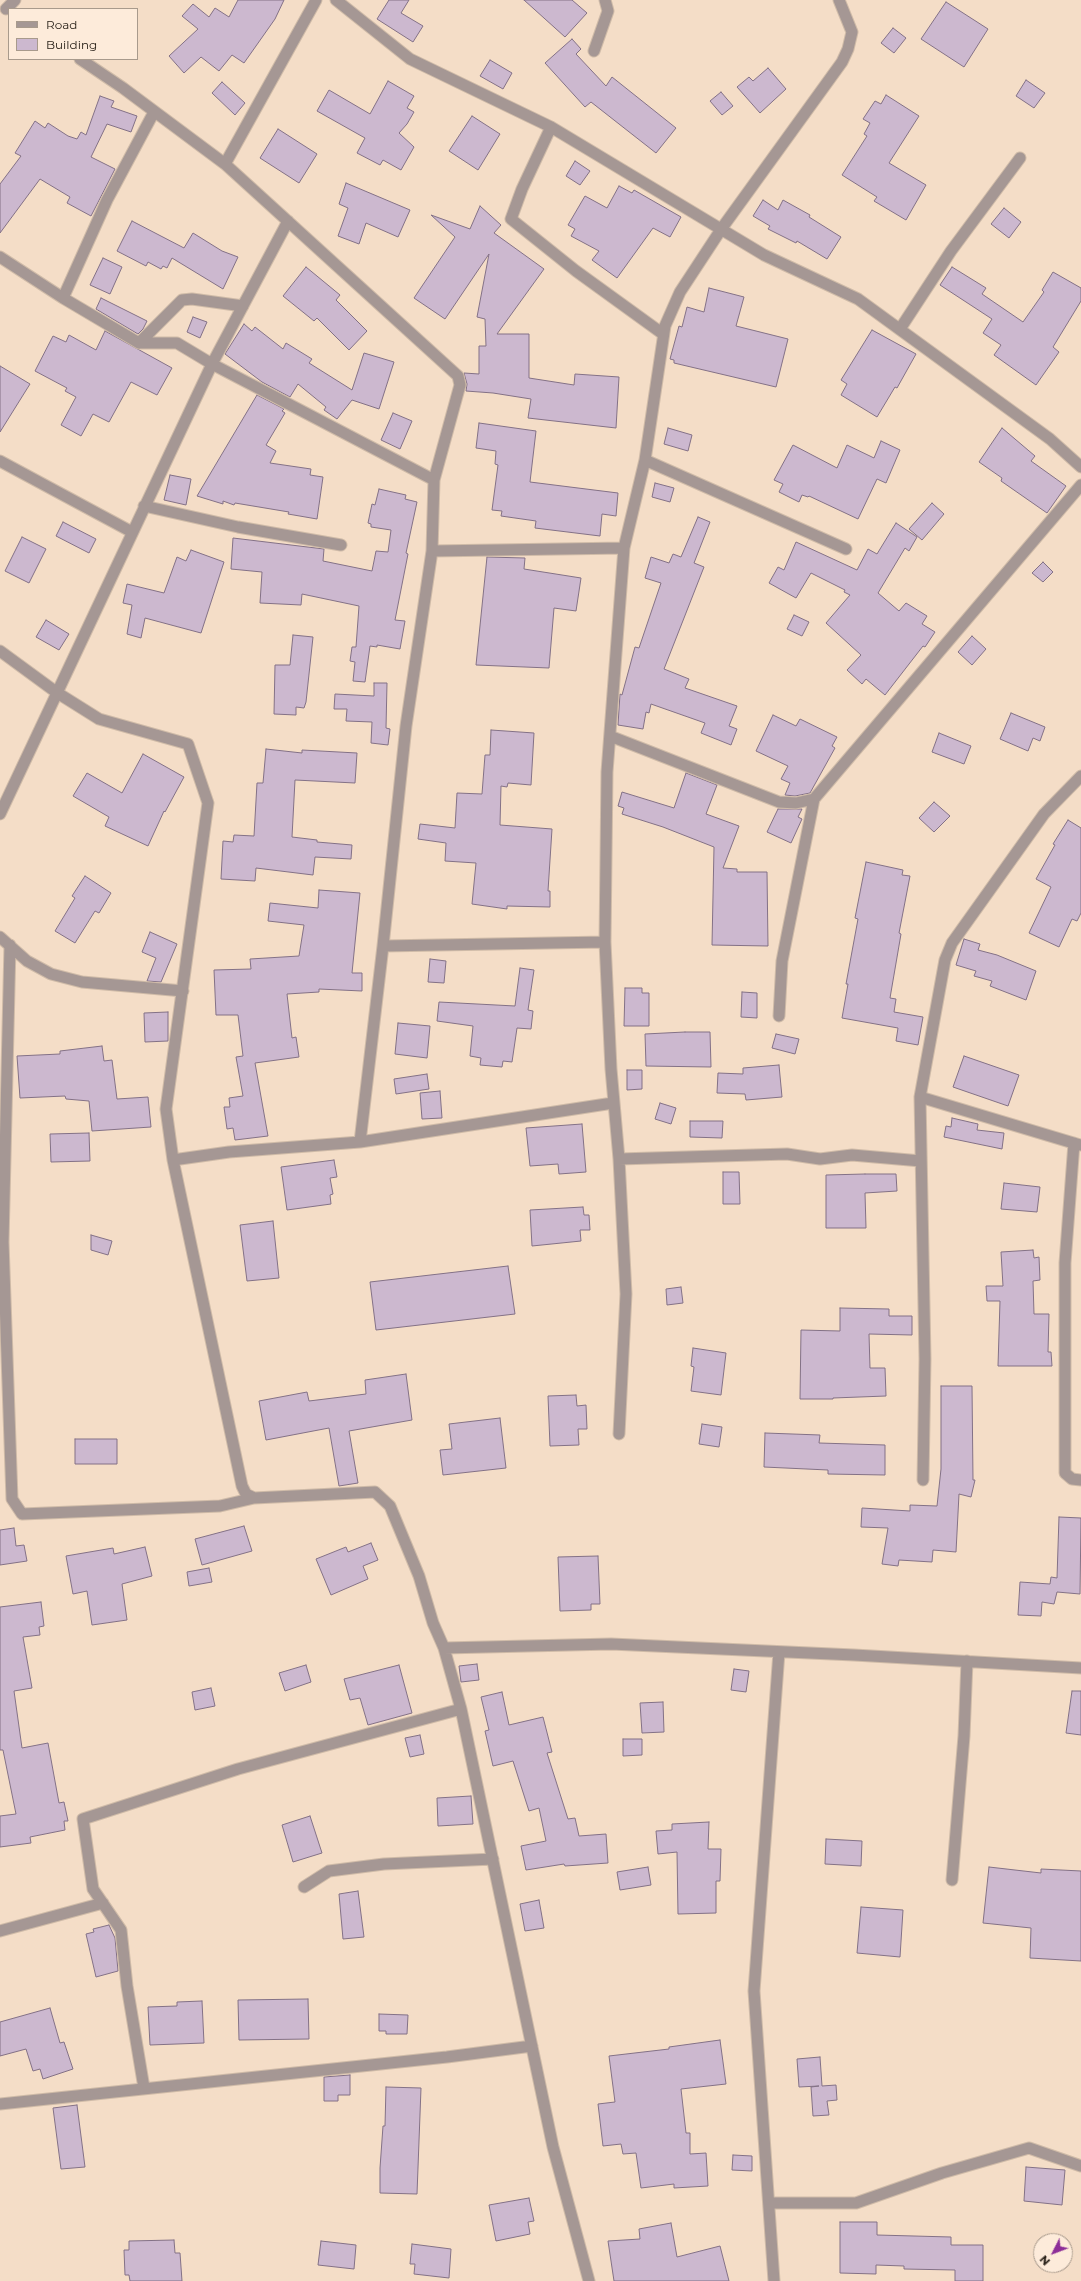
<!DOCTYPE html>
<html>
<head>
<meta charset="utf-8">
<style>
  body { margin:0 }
  #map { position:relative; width:1081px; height:2281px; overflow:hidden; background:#f4ddc7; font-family:Montserrat,sans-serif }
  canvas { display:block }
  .legend { position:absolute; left:8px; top:8px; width:130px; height:52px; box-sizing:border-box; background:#fdebda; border:1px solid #a89a8c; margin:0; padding:5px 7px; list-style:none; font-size:12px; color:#282018 }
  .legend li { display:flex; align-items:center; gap:8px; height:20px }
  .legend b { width:20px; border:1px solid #a89a8c }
  .north { position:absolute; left:1033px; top:2233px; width:40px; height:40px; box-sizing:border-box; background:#fdebda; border:1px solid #a89a8c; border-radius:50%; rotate:228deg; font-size:11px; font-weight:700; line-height:16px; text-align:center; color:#282018 }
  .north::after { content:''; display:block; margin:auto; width:14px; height:18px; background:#8d2e98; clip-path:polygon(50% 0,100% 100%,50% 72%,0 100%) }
</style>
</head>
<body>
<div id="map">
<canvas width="1081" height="2281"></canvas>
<ul class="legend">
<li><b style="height:5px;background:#a59794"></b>Road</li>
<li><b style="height:11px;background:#ccb8cf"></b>Building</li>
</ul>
<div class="north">N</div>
</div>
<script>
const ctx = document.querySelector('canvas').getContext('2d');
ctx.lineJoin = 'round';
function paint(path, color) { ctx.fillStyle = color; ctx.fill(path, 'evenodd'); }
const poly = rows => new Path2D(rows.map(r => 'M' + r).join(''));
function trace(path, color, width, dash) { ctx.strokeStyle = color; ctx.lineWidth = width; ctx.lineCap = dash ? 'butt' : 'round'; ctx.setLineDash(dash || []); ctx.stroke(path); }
const building = poly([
  [238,0,284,0,275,19,244,63,232,55,219,71,201,57,184,73,169,56,198,29,182,16,193,4,209,17,215,8,229,17,238,0],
  [389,0,409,0,401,13,423,26,413,42,377,19,389,0],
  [524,0,572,0,587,13,565,37,524,0],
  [946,2,988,29,964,67,921,39,946,2],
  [893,28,906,38,894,53,881,43,893,28],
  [572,39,581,49,576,54,606,86,612,77,676,128,656,153,591,102,585,107,545,63,572,39],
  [490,60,512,73,503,89,480,76,490,60],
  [768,68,786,89,760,113,737,87,749,77,753,81,768,68],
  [1026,80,1045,93,1034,108,1016,96,1026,80],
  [388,81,414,96,407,108,414,112,407,124,399,133,414,147,401,170,383,160,380,165,357,153,365,138,317,111,329,90,370,114,388,81],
  [222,82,245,103,235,115,212,93,222,82],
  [721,92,733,106,722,115,710,101,721,92],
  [886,95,919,116,889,163,926,185,906,220,874,201,877,197,842,175,867,136,864,134,870,123,863,119,875,101,881,104,886,95],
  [100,96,114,101,111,107,137,116,131,132,107,124,91,157,115,169,91,216,67,203,70,197,40,179,0,233,0,184,21,156,15,153,35,121,45,128,48,123,68,136,77,139,81,132,86,135,100,96],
  [472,116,500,134,478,170,449,151,472,116],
  [278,129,317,154,299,183,260,158,278,129],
  [575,161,590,171,580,185,566,176,575,161],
  [346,183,410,210,398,237,366,223,359,244,338,236,348,208,339,204,346,183],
  [619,186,632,193,634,190,681,217,670,237,653,228,617,278,592,260,599,251,571,236,575,229,568,225,585,196,607,208,619,186],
  [763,200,778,210,783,200,810,215,809,217,841,237,827,259,797,241,796,243,768,229,770,226,753,216,763,200],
  [480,206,501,225,494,233,544,269,497,334,529,334,529,378,574,385,575,374,619,377,616,428,528,418,531,399,493,393,466,391,467,384,464,373,479,374,479,346,486,346,485,319,477,317,489,254,445,319,414,298,455,237,431,215,470,229,480,206],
  [1004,208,1021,222,1009,238,991,224,1004,208],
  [132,221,184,248,193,233,222,251,238,257,223,289,172,258,167,268,163,266,161,269,148,262,146,266,117,251,132,221],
  [103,258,122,267,110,294,90,285,103,258],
  [306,267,340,295,336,300,367,331,349,350,317,318,314,321,283,296,306,267],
  [952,267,986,288,982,294,1023,322,1044,292,1042,290,1053,272,1081,288,1081,301,1053,347,1059,352,1036,385,994,355,1001,345,983,333,992,319,940,285,952,267],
  [709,288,744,297,736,326,788,339,776,387,674,363,674,360,670,359,679,326,682,327,687,307,704,312,709,288],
  [101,298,147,321,143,329,138,334,96,309,101,298],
  [193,317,207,322,200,338,187,332,193,317],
  [244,324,252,331,255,327,283,349,286,343,312,359,309,363,352,390,364,353,394,362,379,409,352,400,337,419,324,410,326,407,298,384,290,397,262,382,225,354,244,324],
  [872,330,916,354,897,388,895,387,877,417,841,395,847,384,841,380,872,330],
  [105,331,172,368,157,395,131,382,109,422,93,414,81,436,61,425,76,397,65,391,67,388,35,371,53,336,66,342,69,335,96,350,105,331],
  [0,366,30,384,0,432,0,366],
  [257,395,284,409,282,411,285,413,266,445,276,451,270,463,311,469,310,475,323,477,317,519,288,514,289,512,235,503,234,505,223,501,223,504,197,496,257,395],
  [393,413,412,421,400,449,381,440,393,413],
  [479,423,536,431,530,482,618,493,616,516,602,514,600,536,535,528,536,521,501,516,502,511,492,510,498,465,495,464,496,451,476,448,479,423],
  [668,428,692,435,688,451,664,444,668,428],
  [1002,428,1035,456,1031,461,1066,486,1047,513,1001,481,1002,478,979,462,1002,428],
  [881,441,900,450,886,483,877,479,858,519,809,496,808,497,802,495,799,502,779,492,783,484,774,480,793,445,837,468,847,445,874,458,881,441],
  [170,475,191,479,186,505,164,500,170,475],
  [655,483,674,488,670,502,652,497,655,483],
  [379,489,406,495,405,499,417,502,406,553,408,554,395,620,405,621,400,649,377,645,377,647,370,646,365,682,353,681,355,662,350,661,352,647,356,647,359,606,302,594,301,605,260,603,262,572,231,569,233,538,324,549,323,561,372,571,376,551,388,552,391,530,371,527,371,524,368,523,372,504,375,505,379,489],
  [932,503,944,514,922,540,909,529,932,503],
  [698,517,710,522,694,563,704,567,664,669,689,679,685,688,737,706,729,726,737,729,731,745,701,733,705,723,651,704,649,713,646,712,643,729,618,725,620,694,622,695,635,647,639,648,661,583,645,578,651,557,669,563,673,554,681,557,698,517],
  [63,522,96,539,89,553,56,536,63,522],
  [896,523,917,537,909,551,905,548,878,593,899,611,906,603,927,616,922,624,935,632,925,647,923,646,885,695,866,679,862,684,847,670,861,655,826,623,850,595,844,592,845,590,811,573,796,598,769,583,778,567,784,570,796,542,857,570,868,549,877,554,896,523],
  [22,537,46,549,29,583,5,571,22,537],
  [191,550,224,562,201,633,145,618,141,638,127,634,132,605,123,603,127,584,164,593,177,557,186,561,191,550],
  [487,557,525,558,524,569,581,578,576,611,554,608,549,668,476,665,487,557],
  [1043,562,1053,572,1043,582,1032,573,1043,562],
  [794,615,809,622,802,636,787,629,794,615],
  [46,620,69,634,59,650,36,637,46,620],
  [293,635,313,637,306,702,304,708,296,707,296,715,274,714,275,665,290,665,293,635],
  [972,636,986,649,972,665,958,652,972,636],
  [374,683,387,683,386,728,390,729,388,745,371,743,372,722,346,721,347,709,334,709,335,694,374,696,374,683],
  [1011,713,1045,727,1040,741,1033,738,1028,751,1000,739,1011,713],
  [773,715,796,726,800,719,837,737,832,746,835,748,810,793,795,796,785,795,790,783,781,779,788,766,756,751,773,715],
  [491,730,534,733,531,785,508,783,507,787,501,786,500,825,552,829,548,891,550,891,550,907,507,906,507,909,472,904,476,863,445,861,446,843,418,839,420,824,455,828,457,793,482,794,485,755,490,755,491,730],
  [939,733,971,746,964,764,932,752,939,733],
  [266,749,302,753,302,750,357,753,355,783,295,780,292,837,317,840,317,842,352,845,351,859,315,857,313,875,256,868,255,881,221,879,223,841,233,842,234,835,254,836,257,783,263,783,266,749],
  [143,754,184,777,165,812,164,811,148,846,105,826,109,817,73,796,87,773,122,793,143,754],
  [686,773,717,785,706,814,739,826,723,868,737,869,737,872,767,872,768,946,712,945,714,847,663,827,622,814,624,808,618,806,622,792,674,808,686,773],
  [934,802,950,816,934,832,919,818,934,802],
  [778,809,802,809,798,817,802,819,791,843,767,832,778,809],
  [1068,820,1081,828,1081,913,1077,921,1072,919,1059,947,1029,933,1051,887,1036,879,1055,845,1053,844,1068,820],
  [866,862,903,870,902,875,910,876,899,933,901,934,890,998,896,999,894,1012,923,1017,918,1045,896,1041,898,1028,842,1018,848,984,846,984,858,919,855,918,866,862],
  [85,876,111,893,99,913,95,911,75,943,55,931,75,898,72,896,85,876],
  [319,890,360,893,352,973,362,973,362,991,319,989,319,992,287,994,292,1038,296,1037,299,1057,255,1063,268,1136,235,1140,233,1128,227,1129,224,1107,230,1107,229,1098,243,1096,236,1057,243,1056,238,1015,216,1015,214,970,251,969,250,959,299,956,304,925,268,921,270,903,318,908,319,890],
  [150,932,177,944,161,982,147,981,156,958,142,952,150,932],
  [964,939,980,944,978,950,997,955,1036,971,1026,1000,990,986,992,981,974,976,976,971,956,965,964,939],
  [430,959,446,961,444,983,428,982,430,959],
  [520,968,534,970,528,1010,533,1011,531,1029,517,1028,512,1062,503,1061,502,1067,480,1065,481,1058,470,1056,473,1026,437,1021,439,1002,515,1006,520,968],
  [625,988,642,988,642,993,649,993,649,1026,624,1026,625,988],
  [742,992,757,993,757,1018,741,1017,742,992],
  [168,1012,168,1041,145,1042,144,1013,168,1012],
  [398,1023,430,1026,427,1058,395,1054,398,1023],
  [685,1032,710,1032,711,1067,646,1066,645,1034,685,1032],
  [776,1034,799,1039,795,1054,772,1048,776,1034],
  [102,1046,104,1061,112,1060,117,1099,148,1097,151,1127,92,1131,89,1101,66,1099,65,1096,20,1098,17,1056,60,1054,60,1051,102,1046],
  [964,1056,1019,1075,1008,1106,953,1087,964,1056],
  [779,1065,782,1097,746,1100,745,1094,717,1093,718,1073,743,1074,743,1068,779,1065],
  [627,1070,642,1070,642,1089,627,1090,627,1070],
  [427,1074,429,1089,396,1094,394,1079,427,1074],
  [440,1091,442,1118,422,1119,420,1093,440,1091],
  [660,1103,676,1108,671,1124,655,1119,660,1103],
  [952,1118,978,1124,977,1130,1004,1133,1002,1149,944,1137,946,1126,951,1127,952,1118],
  [690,1121,723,1121,722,1138,690,1137,690,1121],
  [582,1124,586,1172,559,1174,558,1164,530,1166,526,1128,582,1124],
  [89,1133,90,1161,51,1162,50,1134,89,1133],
  [334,1160,337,1177,330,1178,333,1194,330,1195,331,1204,287,1210,281,1167,334,1160],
  [723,1172,739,1172,740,1204,723,1204,723,1172],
  [865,1174,896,1174,897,1191,865,1193,866,1228,826,1228,826,1175,865,1174],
  [1004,1183,1040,1187,1037,1212,1001,1209,1004,1183],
  [583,1207,584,1215,589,1215,590,1230,580,1230,581,1241,532,1246,530,1210,583,1207],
  [273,1221,279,1278,247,1281,240,1225,273,1221],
  [91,1235,112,1241,108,1255,91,1250,91,1235],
  [1033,1250,1034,1258,1039,1257,1040,1280,1033,1281,1034,1314,1049,1314,1048,1352,1051,1352,1052,1366,998,1366,1000,1301,987,1301,986,1286,1003,1286,1001,1252,1033,1250],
  [508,1266,515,1314,376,1330,370,1282,508,1266],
  [681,1287,683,1303,667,1305,666,1289,681,1287],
  [840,1308,889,1309,889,1316,912,1316,912,1335,869,1334,870,1368,885,1368,886,1396,833,1398,833,1399,800,1399,801,1330,840,1331,840,1308],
  [693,1348,726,1353,721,1395,691,1391,694,1367,691,1366,693,1348],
  [406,1374,412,1420,349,1431,358,1483,339,1486,329,1428,266,1440,259,1401,307,1392,309,1401,366,1394,365,1380,406,1374],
  [941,1386,972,1386,973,1480,975,1480,971,1497,959,1494,956,1552,933,1550,932,1562,899,1560,898,1566,882,1564,888,1528,861,1527,862,1508,910,1511,910,1505,937,1506,941,1469,941,1386],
  [576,1395,577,1406,586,1405,587,1429,578,1429,579,1445,550,1446,548,1396,576,1395],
  [500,1418,506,1468,443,1475,440,1450,452,1449,449,1424,500,1418],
  [702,1424,722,1427,719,1447,699,1444,702,1424],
  [765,1433,820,1435,819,1443,885,1445,885,1475,828,1474,828,1470,764,1467,765,1433],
  [75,1439,117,1439,117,1464,75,1464,75,1439],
  [1059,1517,1081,1518,1080,1594,1057,1592,1054,1604,1042,1602,1041,1616,1018,1615,1020,1582,1050,1584,1051,1577,1057,1578,1059,1517],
  [244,1526,252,1551,202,1565,195,1539,244,1526],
  [14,1528,16,1546,24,1545,27,1561,0,1565,0,1530,14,1528],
  [371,1543,378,1560,363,1566,368,1579,331,1595,316,1559,346,1547,348,1552,371,1543],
  [145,1547,152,1576,122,1584,127,1620,92,1625,87,1591,73,1594,66,1556,113,1548,114,1554,145,1547],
  [598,1556,600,1604,591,1604,591,1610,560,1611,558,1557,598,1556],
  [209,1568,212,1582,189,1586,187,1572,209,1568],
  [41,1602,44,1626,39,1627,40,1635,23,1637,32,1688,14,1691,22,1748,48,1743,59,1803,64,1802,68,1821,64,1821,65,1830,30,1837,31,1843,0,1847,0,1816,16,1814,3,1750,0,1750,0,1607,41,1602],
  [477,1664,479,1680,461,1682,459,1666,477,1664],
  [306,1665,311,1682,285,1691,279,1673,306,1665],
  [399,1665,412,1713,368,1725,360,1698,350,1700,344,1679,399,1665],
  [734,1669,749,1671,746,1692,731,1690,734,1669],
  [211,1688,215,1706,195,1710,192,1692,211,1688],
  [1072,1691,1081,1691,1081,1735,1066,1733,1072,1691],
  [502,1692,509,1725,543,1717,552,1752,547,1753,568,1819,575,1818,579,1836,606,1834,608,1863,565,1866,564,1864,526,1870,521,1846,546,1841,539,1808,529,1811,513,1761,493,1766,485,1731,489,1730,481,1697,502,1692],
  [663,1702,664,1732,642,1733,640,1703,663,1702],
  [420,1735,424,1754,410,1757,405,1738,420,1735],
  [623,1739,642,1739,642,1755,623,1756,623,1739],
  [471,1796,473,1824,438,1826,437,1798,471,1796],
  [310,1816,322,1853,293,1862,282,1825,310,1816],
  [709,1822,708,1849,721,1849,720,1881,716,1881,716,1913,678,1914,677,1852,658,1854,656,1831,672,1830,672,1824,709,1822],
  [826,1839,862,1841,861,1866,825,1864,826,1839],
  [648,1867,651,1885,620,1890,617,1872,648,1867],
  [989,1867,1041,1873,1041,1869,1081,1871,1081,1961,1030,1958,1031,1928,983,1923,989,1867],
  [358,1891,364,1937,343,1939,339,1894,358,1891],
  [539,1900,544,1928,525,1931,520,1904,539,1900],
  [861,1907,903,1910,900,1957,857,1953,861,1907],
  [109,1925,115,1938,118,1971,96,1977,86,1934,94,1932,93,1929,109,1925],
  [308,1999,309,2039,239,2040,238,2000,308,1999],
  [202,2001,204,2043,150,2045,148,2007,177,2006,177,2002,202,2001],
  [50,2008,60,2043,64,2042,73,2069,43,2079,40,2069,33,2071,26,2049,0,2056,0,2022,50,2008],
  [379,2014,408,2015,407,2034,386,2034,386,2031,379,2031,379,2014],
  [720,2040,726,2084,681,2089,686,2133,690,2133,690,2154,706,2153,708,2186,674,2188,674,2184,641,2188,636,2153,623,2154,621,2144,603,2146,598,2104,615,2102,609,2056,669,2049,669,2047,720,2040],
  [820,2057,822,2086,836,2085,837,2100,827,2101,829,2115,813,2116,811,2087,819,2086,799,2087,797,2059,820,2057],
  [350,2075,350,2095,338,2095,338,2101,324,2101,324,2077,350,2075],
  [386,2087,421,2088,417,2194,380,2193,380,2168,383,2126,385,2126,386,2087],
  [77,2105,85,2167,61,2169,53,2108,77,2105],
  [733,2155,752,2156,752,2171,732,2170,733,2155],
  [1026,2167,1065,2170,1062,2205,1024,2201,1026,2167],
  [529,2198,534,2221,528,2222,530,2234,496,2241,489,2205,529,2198],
  [840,2222,877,2222,877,2235,951,2237,951,2245,983,2245,983,2281,955,2281,955,2270,904,2269,904,2266,876,2265,876,2274,840,2273,840,2222],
  [671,2223,677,2257,720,2246,729,2281,614,2281,608,2241,640,2239,639,2229,671,2223],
  [174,2240,175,2253,180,2253,182,2281,130,2281,129,2275,125,2275,124,2250,129,2250,129,2241,174,2240],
  [321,2241,356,2245,354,2269,318,2265,321,2241],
  [412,2244,451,2249,449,2278,414,2274,415,2264,410,2264,412,2244]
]);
const minor = poly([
  [336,0,410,59,551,127,764,255,858,299,1050,439,1081,467],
  [6,9,15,0],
  [594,51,608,11,605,0],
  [80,59,123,88,225,164,458,376,460,385,434,480,432,551,406,726,383,946,360,1142],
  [551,127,522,189,511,219,576,271,663,334],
  [225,164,316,0],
  [0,257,63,298,139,343,182,300,192,299,243,306],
  [63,298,107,200,154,112],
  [900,329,951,251,1020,158],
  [139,343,177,343,212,364,434,480],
  [645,460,846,549],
  [0,461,132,532],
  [144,506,238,527,341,545],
  [432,551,624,548],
  [0,651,56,692,99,719,188,744,208,803,166,1109,173,1160,242,1486,246,1494,254,1498,375,1492,390,1506,419,1576,433,1623,444,1648,611,1644,854,1655,1081,1668],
  [610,736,779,802,796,803,814,799,1081,485],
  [0,814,212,364,288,221],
  [0,937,27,961,51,974,82,982,183,991],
  [383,946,605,942],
  [779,1016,782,961,814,799],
  [920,1097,1080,1145],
  [1074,1143,1065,1263,1065,1473,1072,1479,1081,1480],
  [619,1159,787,1154,820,1159,852,1155,921,1161],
  [173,1160,229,1152,360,1142,613,1103],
  [0,1242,3,1242,10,945],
  [3,1242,12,1499,22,1514,220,1506,254,1498],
  [619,1434,626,1294,619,1159,611,1069,605,942,607,772,624,548,645,460,665,326,680,292,722,228,842,62,848,49,852,32,839,0],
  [923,1480,925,1359,920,1097,945,960,952,943,1044,814,1081,776],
  [444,1648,461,1709,553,2147,589,2281],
  [952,1880,964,1736,967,1661],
  [304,1887,329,1871,384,1864,493,1859],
  [0,1931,103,1903],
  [144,2088,127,1986,121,1930,93,1889,83,1819,238,1769,461,1709],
  [0,2104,447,2057,532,2046],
  [769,2203,856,2203,942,2173,1029,2148,1081,2166],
  [774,2281,754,1991,779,1652]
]);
paint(building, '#ccb8cf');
trace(building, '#837186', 1);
trace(minor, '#cfbba8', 13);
trace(minor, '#a59794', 11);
</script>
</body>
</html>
